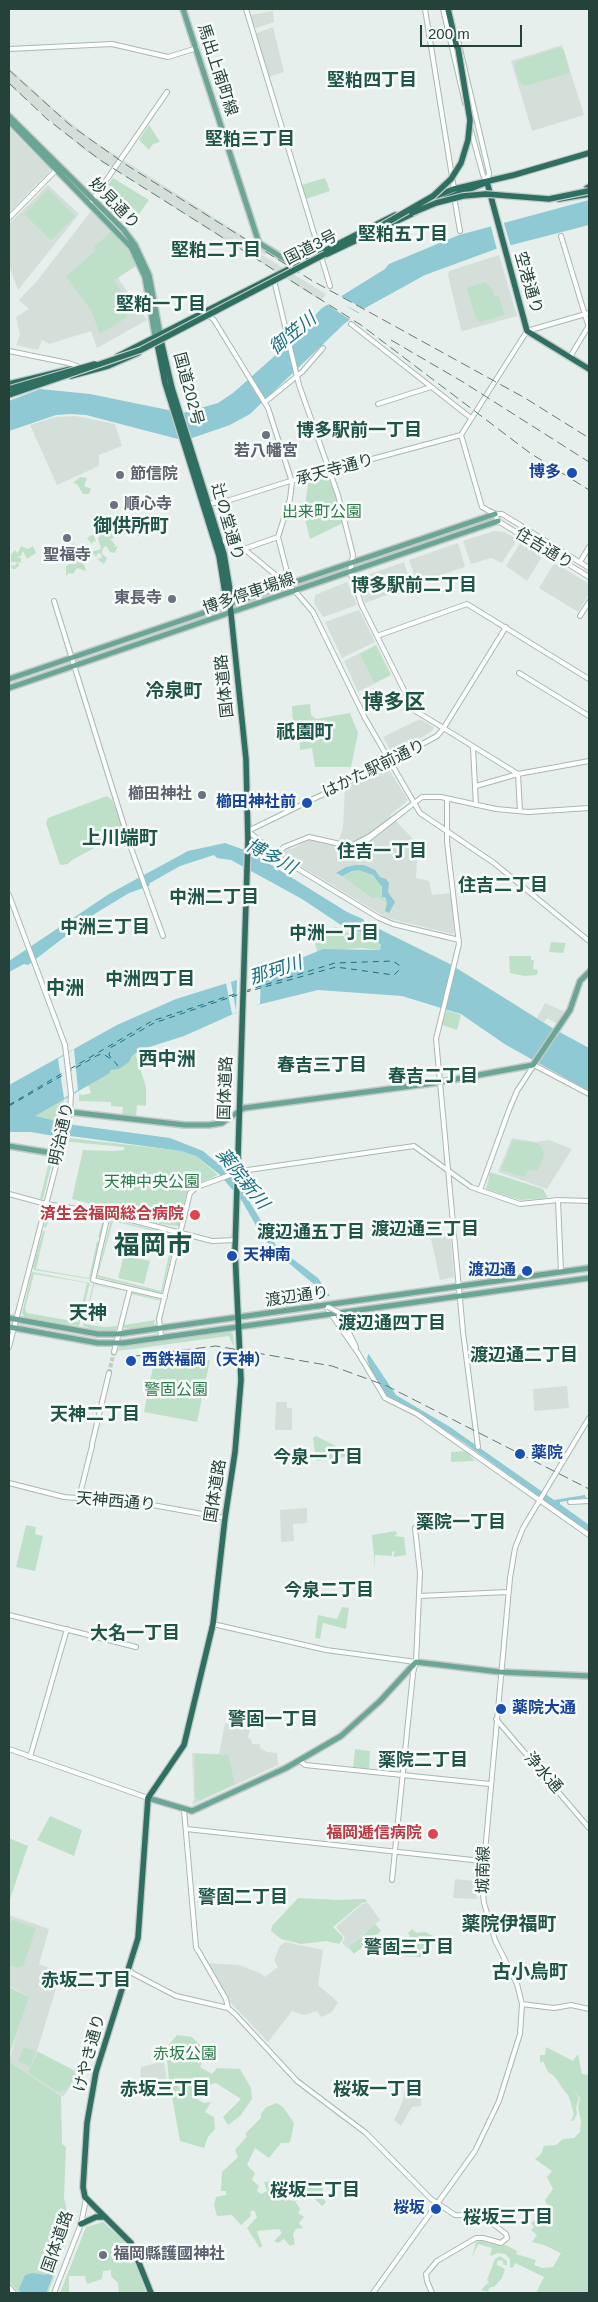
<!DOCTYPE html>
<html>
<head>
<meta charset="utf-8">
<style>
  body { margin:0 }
  #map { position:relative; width:598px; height:2302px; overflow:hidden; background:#e6efeb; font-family:Arial,sans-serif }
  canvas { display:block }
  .frame { position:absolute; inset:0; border:10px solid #24423a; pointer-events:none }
  .scale { position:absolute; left:420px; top:25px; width:102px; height:22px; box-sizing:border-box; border:2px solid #24423a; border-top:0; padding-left:6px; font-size:15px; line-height:18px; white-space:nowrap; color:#24423a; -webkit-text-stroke:4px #f7fbf9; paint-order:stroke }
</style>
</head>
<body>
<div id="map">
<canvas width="598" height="2302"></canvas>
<div class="frame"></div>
<div class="scale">200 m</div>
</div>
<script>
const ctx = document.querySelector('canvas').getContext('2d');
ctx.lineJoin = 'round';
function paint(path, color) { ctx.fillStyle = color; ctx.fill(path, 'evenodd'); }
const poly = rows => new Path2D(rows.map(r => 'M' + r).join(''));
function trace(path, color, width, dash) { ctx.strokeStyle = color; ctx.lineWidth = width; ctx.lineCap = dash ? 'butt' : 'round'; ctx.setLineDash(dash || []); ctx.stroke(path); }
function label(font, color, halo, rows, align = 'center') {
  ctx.font = font + ' Arial,"Noto Sans JP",sans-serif'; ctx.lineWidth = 5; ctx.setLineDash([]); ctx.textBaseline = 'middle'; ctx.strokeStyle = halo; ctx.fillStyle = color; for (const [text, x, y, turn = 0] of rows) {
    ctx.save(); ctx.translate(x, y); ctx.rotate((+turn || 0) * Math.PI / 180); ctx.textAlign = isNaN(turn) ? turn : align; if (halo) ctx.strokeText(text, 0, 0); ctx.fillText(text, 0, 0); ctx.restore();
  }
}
const built = poly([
  [273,11,274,22,253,29,251,15],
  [273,27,284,72,268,77,255,34],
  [562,45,584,115,532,131,511,61],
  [9,68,55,110,92,140,267,251,265,255,218,228,326,294,321,301,84,150,9,85],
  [9,128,49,168,49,172,9,213],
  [48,185,79,214,18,290,9,265,9,224],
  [92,210,123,243,133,259,136,266,118,278,147,320,97,348,91,331,49,344,42,340,38,350,16,345,20,335,16,317,29,309,19,300,37,281],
  [499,255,517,316,463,331,461,330,448,275,449,271],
  [76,416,115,424,122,446,99,455,99,466,57,485,30,425,56,417],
  [494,531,504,532,517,539,502,563,491,558,471,564,463,541],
  [521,542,541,554,541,558,527,581,506,566],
  [458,543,465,567,417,583,409,560],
  [404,562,411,586,365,603,357,580,358,578],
  [557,564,589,584,589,594,578,612,539,588,553,565],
  [347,582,357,605,323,617,314,603,315,595],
  [359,610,375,642,342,658,325,622],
  [376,645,391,675,358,692,344,661],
  [420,719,433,727,433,730,423,737,391,751,383,737],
  [388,768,408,800,390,815,418,844,416,878,429,881,432,895,451,893,454,931,452,934,387,918,282,855,286,848,292,849,308,840,318,840,337,846,343,827,345,788],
  [545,1003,565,1012,558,1024,547,1018,544,1022,537,1018],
  [512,1138,536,1142,549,1140,572,1149,547,1189,498,1172],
  [450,1232,454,1277,440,1280,430,1234],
  [567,1386,569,1408,534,1411,533,1389],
  [276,1402,287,1402,287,1408,292,1408,292,1430,275,1430],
  [307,1508,307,1523,293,1524,294,1541,281,1542,280,1510],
  [225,1723,250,1728,248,1738,251,1739,252,1744,260,1744,260,1748,267,1752,277,1753,278,1765,192,1805,194,1799,192,1753,219,1754],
  [455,1879,475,1881,477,1899,453,1898],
  [368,1903,380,1920,347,1948,342,1943,345,1938,336,1927,362,1904],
  [9,1915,49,1929,39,1964,61,1972,37,2051,76,2071,77,2077,63,2097,9,2061,28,1996,9,1986],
  [285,1942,323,1950,318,1985,338,2002,332,2012,321,2017,317,2011,304,2015,292,2011,268,2042,231,2003,206,1963,239,1965,260,1973,265,1977,278,1967,274,1960,280,1946],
  [164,2061,168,2089,149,2093,140,2083,141,2067],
  [406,2085,422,2090,421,2106,412,2107,401,2126,394,2120,402,2103]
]);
const green = poly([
  [560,47,564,50,570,73,525,86,520,83,514,65,517,61],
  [149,125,160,142,153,144,149,150,139,140],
  [113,178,149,200,139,214,108,185],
  [325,178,330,191,306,199,301,185],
  [48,189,75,216,51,240,24,214],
  [112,231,126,246,136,266,114,280,130,303,126,318,100,334,91,310,66,277,96,250,94,247],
  [485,282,493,290,494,297,499,296,504,315,480,322,476,319,467,288],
  [330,476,343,523,310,539,304,515,308,483],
  [80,477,87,478,84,486,91,489,89,494,83,494,77,484,73,483],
  [98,531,103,535,107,532,112,534,114,538,110,539,115,544,114,547,118,546,115,553,110,552,106,546,103,548,102,554,107,558,104,564,97,559,102,558,101,554,98,553,96,557,94,554,92,557,88,553,101,549,98,538,100,535,94,536,96,542,93,541,92,544,87,538],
  [73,543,77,545,77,551,84,552,76,555,84,564,86,571,77,568,73,574,69,573,66,576,66,566,73,563,70,561,72,559,70,553,74,551,65,549,71,549],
  [21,546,28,549,33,546,36,553,27,559,23,551,21,556,17,557,21,558,21,563,18,562,19,566,15,569,12,569,11,565,15,566,17,562,11,562,11,555,15,550,17,553,19,551],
  [376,645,391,675,374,683,360,654],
  [310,704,311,715,316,719,350,713,358,733,351,767,315,767,312,748,300,750,299,730,293,729,292,706],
  [107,796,112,800,117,811,116,813,119,814,122,833,72,860,68,864,60,865,46,823,48,818],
  [356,870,366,871,378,880,386,903,378,897,372,898,342,876],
  [346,925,375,941,381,945,380,950,360,948,317,951,313,936,336,927,347,933,349,929,345,927],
  [551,942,566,943,563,953,549,952],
  [509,956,531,956,531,960,534,960,533,969,538,970,537,975,525,976,510,973],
  [446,1010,461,1015,457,1030,442,1025],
  [135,1053,146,1087,146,1106,137,1105,136,1116,122,1115,123,1107,111,1106,111,1102,79,1101,79,1094,83,1095,91,1093,88,1084,110,1073,110,1070,126,1063],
  [64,1098,62,1116,59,1122,34,1116],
  [69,1138,182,1151,196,1156,218,1175,188,1188,179,1226,160,1224,154,1222,153,1220,110,1209,111,1203,109,1209,72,1199,83,1150,112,1151,124,1150,124,1147,71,1142,68,1141],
  [513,1140,537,1143,542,1147,544,1155,540,1166,536,1171,528,1170,524,1177,501,1170],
  [10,1149,50,1155,53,1157,43,1199,40,1199,50,1157,9,1150],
  [490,1172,543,1189,548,1198,520,1200,486,1189],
  [51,1208,104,1217,101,1237,98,1237,103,1219,52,1210,46,1228,44,1227,47,1211],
  [111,1219,176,1235,162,1293,97,1277],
  [113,1221,173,1236,161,1291,98,1275],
  [43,1231,45,1231,36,1269,89,1278,97,1241,99,1242,90,1279,34,1270,33,1266],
  [124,1255,150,1261,144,1284,118,1278],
  [32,1272,90,1283,79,1326,24,1317,22,1313],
  [34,1274,87,1283,78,1322,27,1313,25,1309],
  [93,1284,126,1292,116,1330,97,1331,83,1326],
  [94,1285,126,1292,117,1326,104,1327,85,1324],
  [131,1292,161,1300,154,1325,128,1329,123,1327],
  [131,1294,161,1301,156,1320,124,1325],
  [229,1331,233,1334,234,1347,229,1336,117,1351,120,1346],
  [210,1360,197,1422,144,1412,153,1367],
  [316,1436,353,1455,352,1456,316,1461,313,1438],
  [466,1451,475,1461,451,1462,451,1452],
  [26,1525,36,1527,35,1534,43,1536,35,1571,16,1567],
  [396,1531,397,1535,393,1536,404,1537,406,1555,393,1557,395,1551,392,1552,392,1556,375,1555,375,1569,372,1535],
  [342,1607,349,1608,346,1629,323,1623,320,1639,315,1638,318,1615,337,1619],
  [355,1749,370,1751,369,1769,353,1768],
  [195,1754,228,1755,235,1784,200,1800,195,1798],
  [50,1816,82,1830,74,1856,37,1840],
  [9,1838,28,1846,9,1902],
  [298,1898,336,1900,366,1899,367,1902,362,1903,333,1927,342,1936,343,1939,339,1944,326,1941,301,1944,281,1939,271,1931,272,1926],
  [12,1920,36,1928,23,1967,20,1966,19,1968,9,1965,9,1927],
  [375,1924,381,1931,368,1943,362,1936],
  [412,1929,417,1933,425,1932,433,1936,426,1945,427,1954,420,1957,400,1956,394,1949,410,1936,408,1933],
  [362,1936,367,1943,354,1954,348,1947],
  [9,1987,29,1997,9,2056],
  [177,2035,192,2037,207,2052,200,2067,212,2074,217,2068,240,2069,251,2088,252,2099,240,2116,228,2125,223,2117,241,2099,216,2083,201,2087,196,2098,203,2103,211,2102,205,2112,214,2117,215,2129,208,2137,204,2148,180,2141,169,2080,166,2048],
  [24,2047,36,2051,30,2066,18,2061],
  [546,2047,573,2061,578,2054,582,2074,589,2075,589,2293,536,2293,544,2277,515,2263,513,2268,510,2267,510,2259,505,2254,498,2253,490,2256,492,2248,478,2244,472,2258,476,2242,482,2241,496,2245,506,2245,517,2251,516,2254,536,2260,534,2265,542,2268,553,2267,561,2253,544,2245,532,2242,537,2235,531,2230,534,2227,531,2223,542,2216,550,2206,546,2204,545,2200,553,2189,547,2177,552,2171,535,2159,541,2154,544,2146,556,2145,563,2139,574,2138,580,2132,581,2121,578,2107,580,2098,573,2089,579,2098,576,2107,577,2114,573,2121,571,2121,574,2114,569,2097,554,2076,548,2072,543,2061,540,2063,540,2055,545,2055],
  [38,2052,74,2071,75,2076,66,2090,58,2092,28,2072],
  [9,2061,61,2096,62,2144,66,2147,64,2199,70,2223,63,2248,59,2247,53,2259,59,2263,48,2293,19,2293,9,2281],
  [277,2103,283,2107,294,2123,291,2139,289,2143,281,2143,269,2158,255,2148,247,2165,255,2173,252,2180,259,2186,257,2191,261,2194,267,2191,264,2182,276,2181,279,2187,283,2187,283,2192,288,2200,295,2201,300,2209,298,2213,304,2217,299,2223,303,2228,296,2229,293,2234,295,2244,290,2246,284,2239,278,2243,274,2241,282,2233,279,2229,257,2231,262,2246,260,2248,247,2228,257,2217,254,2210,250,2212,251,2216,241,2225,232,2215,217,2216,214,2205,216,2197,226,2195,226,2191,221,2191,222,2172,238,2157,235,2150,247,2136,245,2134,261,2118,261,2114,266,2107],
  [300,2178,310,2185,317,2180,323,2189,321,2196,326,2202,322,2206,307,2191,297,2201,288,2195],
  [103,2222,123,2240,136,2264,146,2293,119,2293,118,2283,111,2276,111,2270,103,2271,102,2279,87,2284,85,2276,69,2276,69,2293,60,2293,86,2227],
  [500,2256,507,2261,507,2265,504,2265,502,2260,497,2261,497,2265,505,2269,502,2278,494,2287,491,2287,488,2290,489,2292,481,2290,489,2282,487,2280,495,2259]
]);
const water = poly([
  [589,200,589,225,496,249,425,275,365,308,344,324,250,414,230,425,192,438,178,439,86,415,71,414,56,415,9,431,9,401,40,389,90,394,183,413,218,403,233,393,278,353,322,308,385,269,389,264,459,235],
  [225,843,253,853,256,851,259,853,255,854,257,856,347,912,363,919,365,922,450,964,554,1029,589,1048,589,1091,506,1045,461,1014,402,996,318,990,249,1007,184,1036,140,1050,132,1056,129,1062,119,1069,110,1070,110,1073,35,1116,74,1125,170,1138,203,1151,227,1171,243,1191,277,1247,318,1278,396,1395,450,1427,554,1500,585,1495,586,1498,560,1502,560,1504,589,1525,589,1533,466,1444,419,1413,387,1396,316,1286,272,1249,259,1231,242,1201,219,1174,196,1156,181,1151,56,1134,54,1136,31,1132,9,1132,9,1085,117,1025,176,999,282,966,323,949,380,950,381,945,375,940,346,925,345,927,341,925,302,899,231,860,217,858,214,855,180,866,150,883,149,886,129,893,96,913,28,965,24,964,9,972,9,961,109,894,188,851],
  [356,865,364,865,375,870,380,877,386,879,389,883,388,892,395,902,389,913,385,911,387,903,385,897,382,897,382,887,373,875,359,870,352,871,342,876,336,873,346,867],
  [53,2263,57,2265,46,2293,21,2293,19,2289,25,2275,32,2273,46,2275]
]);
const pier = poly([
  [503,220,511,247,497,250,490,223],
  [339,295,366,310,362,314,345,305,361,315,358,317,349,311,358,317,352,321,325,303],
  [261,972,260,1004,232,1014,226,983,231,982,236,1011,237,980],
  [74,1049,78,1090,64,1098,58,1059],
  [330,1296,369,1352,367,1359,370,1368,322,1297]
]);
const ferry = poly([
  [245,991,335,963,393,961,399,965,399,970,394,975,336,967,246,992],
  [118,1066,109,1055,110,1048,154,1023,240,994],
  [70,1069,152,1021,241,992],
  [9,1105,66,1071],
  [9,1106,98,1055,103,1054,111,1059]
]);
const minorTunnel = poly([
  [109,1373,114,1352]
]);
const minor = poly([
  [246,9,330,286],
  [425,9,454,189],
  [443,9,465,103],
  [457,36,489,173,487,182],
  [9,49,112,44,168,57,197,48],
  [470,127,483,175,487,182],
  [454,196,460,231],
  [92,201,167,92],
  [9,218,58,168],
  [561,236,589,328],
  [274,280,299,385,338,495,353,555,350,572,362,606,414,710,518,774,520,811],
  [207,314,214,320,268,408,292,482,290,499,278,537,244,549],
  [351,324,471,418],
  [9,351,68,363,79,367],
  [570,357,588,327],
  [265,402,302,372,323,348],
  [378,404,431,387],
  [461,435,482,507,495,514,502,514,589,568],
  [461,435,527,331,589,313],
  [208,504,230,500,287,482,461,435],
  [495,514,498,521,589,577],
  [278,537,288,576,287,585],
  [220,543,226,541,238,544,295,591,313,612,365,718,420,813,494,863,589,941],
  [580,562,589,547],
  [54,601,131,848,163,936],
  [580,616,589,602],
  [377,636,467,604,589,679],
  [519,673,589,716],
  [473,748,476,805],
  [476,786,518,774,589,761],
  [447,799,447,842,459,944,436,1039,463,1332,478,1447],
  [353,845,370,836,413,804],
  [276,855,284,847,309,837,349,846,361,845,422,797,441,797,496,809,528,812,589,808],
  [9,895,65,1045,71,1094,70,1112,9,1347],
  [459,940,393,924,379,918,280,858,248,831,391,761,437,736,443,729,506,627],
  [480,1190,509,1110,517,1091,534,1065,589,1094],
  [9,1194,46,1204,108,1214,212,1241,236,1240],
  [558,1200,561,1272],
  [108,1214,93,1280,165,1297],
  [325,1305,358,1353,385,1398,417,1414,589,1535],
  [343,1320,356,1347],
  [161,1336,159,1319,190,1193,197,1187,241,1171,414,1146,471,1187,520,1204,558,1200,589,1201],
  [114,1352,130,1289],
  [92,1444,109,1373],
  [9,1483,64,1497,141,1503,225,1518],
  [79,1498,92,1446],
  [570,1502,589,1501],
  [419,1596,508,1592],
  [9,1615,136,1647],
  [213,1624,326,1650,416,1662],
  [496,1719,589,1828],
  [9,1749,148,1798],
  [30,1757,67,1629],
  [299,1760,305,1765,490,1784],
  [184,1810,196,1947,226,1999,228,2008,235,2014,297,2081,366,2133,431,2199,455,2215,481,2216,487,2219,506,2234,507,2238,501,2243,483,2238,476,2238,437,2261,426,2274,427,2281,432,2293],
  [186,1829,482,1861],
  [392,1880,413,1673,416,1662,420,1573,415,1528],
  [130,1970,132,1973,176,1996,228,2008],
  [522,2004,554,2008,571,2005,589,2009],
  [9,2287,14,2293],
  [54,2293,81,2224,86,2199],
  [373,2293,475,2151,499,2101,520,2034,522,2004,517,1984,495,1940,484,1903,482,1885,510,1578,515,1548,523,1528,589,1418]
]);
const major = poly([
  [183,9,259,243,294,265],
  [9,116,123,229,135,245,149,275,160,334],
  [9,121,131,247,145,277,155,336],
  [9,679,495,514],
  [9,688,498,521],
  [70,1112,185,1125,209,1125,222,1123,244,1108,435,1083,533,1065,570,1010,580,981,589,972],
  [9,1146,58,1154],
  [9,1318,98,1334,118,1334,589,1268],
  [9,1327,98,1343,123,1343,589,1278],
  [148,1798,192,1811,286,1768,341,1736,380,1701,416,1662,500,1672,589,1676]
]);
const highway = poly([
  [448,9,457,48],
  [487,182,527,331,589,369],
  [587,188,589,187],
  [431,198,454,189,514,175,589,153],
  [445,199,485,183],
  [559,199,589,194],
  [323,256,416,212],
  [160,336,172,388,224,554,231,596,229,602],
  [156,338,165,383,219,556,226,599,230,604,246,759,248,841],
  [118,356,395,215],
  [71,376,108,366,138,353],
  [9,384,71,369],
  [81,2224,96,2217,105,2217],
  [151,2293,131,2243,85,2197,83,2187,87,2123,96,2072,138,1938,148,1798,184,1745,213,1624,225,1518,235,1452,241,1380,235,1251,247,870]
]);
const rail = poly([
  [9,70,70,125,128,166,311,280,525,398,589,438],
  [9,83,47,119,100,160,361,325,530,453,589,490],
  [391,340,463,382,589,462],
  [136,1356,216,1346,332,1366,387,1386,589,1489]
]);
const minorBridge = poly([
  [328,1307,338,1312,343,1320]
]);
const highwayBridge = poly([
  [412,213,436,203,463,196,486,194,549,199,588,191],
  [374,230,433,196,451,179,461,163,468,140,470,120,458,48],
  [9,389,95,364],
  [9,395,141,350,325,254],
  [247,870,248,841]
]);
const markers = [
  [266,435,5,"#6b7280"],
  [572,473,6,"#1a4fb4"],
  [120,475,5,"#6b7280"],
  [114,505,5,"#6b7280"],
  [67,538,5,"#6b7280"],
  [172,599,5,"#6b7280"],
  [202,795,5,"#6b7280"],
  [307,803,6,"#1a4fb4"],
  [195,1215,6,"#e0444e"],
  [232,1256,6,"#1a4fb4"],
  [527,1271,6,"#1a4fb4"],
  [131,1361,6,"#1a4fb4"],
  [520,1454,6,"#1a4fb4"],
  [501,1709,6,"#1a4fb4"],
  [433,1834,6,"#e0444e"],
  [436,2209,6,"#1a4fb4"],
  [103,2255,5,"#6b7280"]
];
const streetNames = [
  ["馬出上南町線",217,70,72],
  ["妙見通り",114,204,46],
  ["国道3号",311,248,-27],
  ["空港通り",528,283,74],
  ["国道202号",188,389,75],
  ["承天寺通り",335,470,-15],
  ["辻の堂通り",227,522,74],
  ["住吉通り",544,549,31],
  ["博多停車場線",249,594,-19],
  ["国体道路",225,686,-96],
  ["はかた駅前通り",374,769,-26],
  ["国体道路",226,1088,-88],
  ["明治通り",62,1134,-78],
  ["渡辺通り",297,1297,-8],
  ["国体道路",216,1491,-81],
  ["天神西通り",116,1502,5],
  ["浄水通",543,1773,48],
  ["城南線",484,1870,-89],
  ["けやき通り",90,2053,-75],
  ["国体道路",58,2242,-71]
];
const worshipNames = [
  ["若八幡宮",266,452,"center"],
  ["節信院",130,475],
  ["順心寺",124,505],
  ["聖福寺",67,556,"center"],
  ["東長寺",162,599,"right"],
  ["櫛田神社",192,795,"right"],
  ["福岡縣護國神社",113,2255]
];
const transitNames = [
  ["博多",561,473],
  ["櫛田神社前",296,803],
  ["天神南",243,1256,"left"],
  ["渡辺通",516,1271],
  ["西鉄福岡（天神）",142,1361,"left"],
  ["薬院",531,1454,"left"],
  ["薬院大通",512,1709,"left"],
  ["桜坂",425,2209]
];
const parkNames = [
  ["出来町公園",322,513],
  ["天神中央公園",152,1183],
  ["警固公園",176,1391],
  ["赤坂公園",185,2055]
];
const healthNames = [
  ["済生会福岡総合病院",184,1215],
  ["福岡逓信病院",422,1834]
];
const neighbourhoodNames = [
  ["堅粕四丁目",372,81],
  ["堅粕三丁目",250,140],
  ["堅粕五丁目",403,235],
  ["堅粕二丁目",216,251],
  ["堅粕一丁目",161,305],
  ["博多駅前一丁目",359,431],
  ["博多駅前二丁目",414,586],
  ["住吉一丁目",382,852],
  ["住吉二丁目",503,886],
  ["中洲二丁目",214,898],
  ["中洲三丁目",105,928],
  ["中洲一丁目",334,934],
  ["中洲四丁目",150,980],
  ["春吉三丁目",322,1066],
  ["春吉二丁目",433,1077],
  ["渡辺通三丁目",425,1230],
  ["渡辺通五丁目",311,1233],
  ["渡辺通四丁目",392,1324],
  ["渡辺通二丁目",524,1356],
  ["天神二丁目",95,1415],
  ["今泉一丁目",318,1458],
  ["薬院一丁目",461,1523],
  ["今泉二丁目",329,1591],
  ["大名一丁目",135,1634],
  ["警固一丁目",273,1720],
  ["薬院二丁目",423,1761],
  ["警固二丁目",243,1898],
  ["警固三丁目",409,1948],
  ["赤坂二丁目",86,1981],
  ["赤坂三丁目",165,2090],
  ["桜坂一丁目",378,2090],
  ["桜坂二丁目",315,2191],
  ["桜坂三丁目",508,2218]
];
const waterNames = [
  ["御笠川",293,334,-39],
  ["博多川",271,857,28],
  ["那珂川",276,971,-18],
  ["薬院新川",242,1179,51]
];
const quarterNames = [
  ["御供所町",131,527],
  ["冷泉町",174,692],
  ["祇園町",305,733],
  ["上川端町",120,839],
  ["中洲",65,989],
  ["西中洲",167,1060],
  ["天神",88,1314],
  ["薬院伊福町",509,1925],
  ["古小烏町",530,1973]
];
const districtNames = [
  ["博多区",394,703]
];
const townNames = [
  ["福岡市",153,1247]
];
paint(built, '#d4dfda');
paint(green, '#bfe0c8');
paint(water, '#8ec9d4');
paint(pier, '#e6efeb');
trace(ferry, '#1c6f80', 1, [6, 5]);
trace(minorTunnel, '#bfccc8', 4, [4, 2]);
trace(minor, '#a8b8b2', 6);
trace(major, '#c2cac8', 8);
trace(highway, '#c2cac8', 8);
trace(minor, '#fff', 4);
trace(major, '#6aa596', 5);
trace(highway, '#2f6f62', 5.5);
trace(rail, '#5f7d75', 1, [10, 5]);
trace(minorBridge, '#a8b8b2', 6, []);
trace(highwayBridge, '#c2cac8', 8, []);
trace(minorBridge, '#fff', 4);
trace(highwayBridge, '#2f6f62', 5.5);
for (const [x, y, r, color] of markers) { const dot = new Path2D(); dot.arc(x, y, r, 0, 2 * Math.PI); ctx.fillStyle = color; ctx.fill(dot); trace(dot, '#f7fbf9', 2); }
label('16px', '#24423a', '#f7fbf9', streetNames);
label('bold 16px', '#5b616d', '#f7fbf9', worshipNames, 'left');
label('bold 16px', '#164399', '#f7fbf9', transitNames, 'right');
label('16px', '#2d7a4b', '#f7fbf9', parkNames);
label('bold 16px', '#be3a42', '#f7fbf9', healthNames, 'right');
label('bold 18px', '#1f5548', '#f7fbf9', neighbourhoodNames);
label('italic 18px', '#1c6f80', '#f7fbf9', waterNames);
label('bold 19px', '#1f5548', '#f7fbf9', quarterNames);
label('bold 21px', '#1f5548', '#f7fbf9', districtNames);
label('bold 26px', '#1f5548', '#f7fbf9', townNames);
</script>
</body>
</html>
